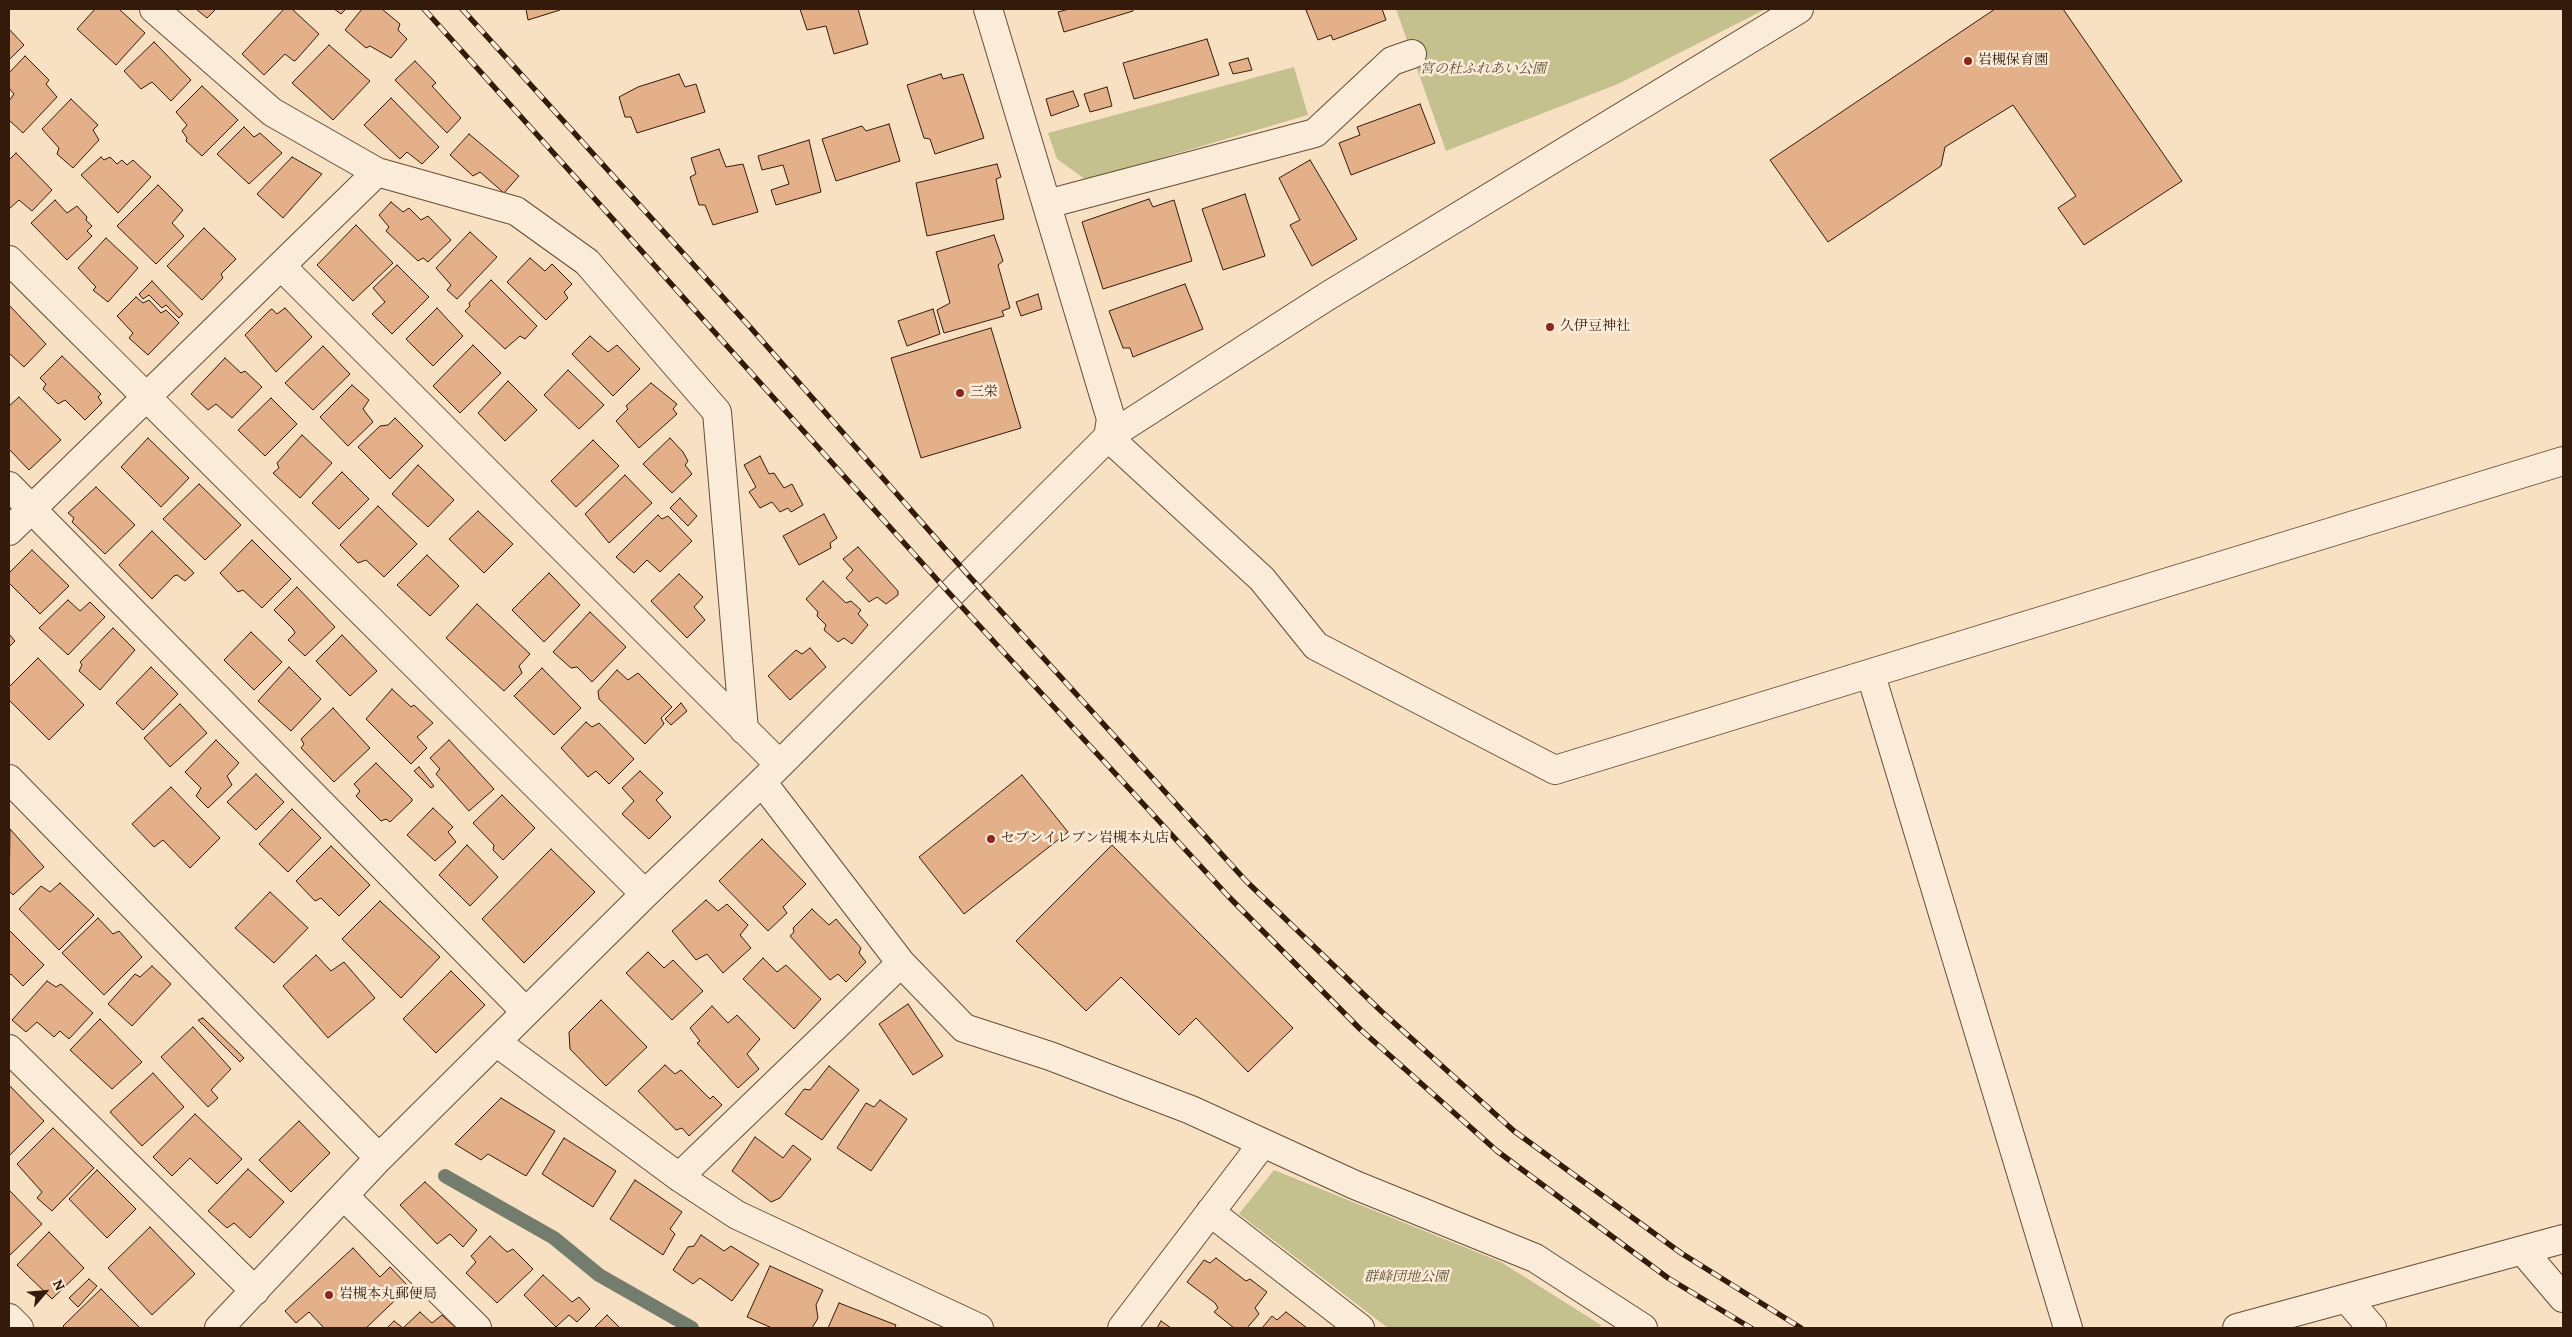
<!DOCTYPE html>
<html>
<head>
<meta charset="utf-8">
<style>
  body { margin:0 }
  #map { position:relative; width:2572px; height:1337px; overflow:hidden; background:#f8e1c3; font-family:Alegreya,serif }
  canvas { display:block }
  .frame { position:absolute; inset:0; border:10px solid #341a0a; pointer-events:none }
  .north { position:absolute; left:20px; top:1267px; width:50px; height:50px; -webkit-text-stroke:4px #faecd8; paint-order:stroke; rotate:63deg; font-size:14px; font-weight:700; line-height:20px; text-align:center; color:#341a0a }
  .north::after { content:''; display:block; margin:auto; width:18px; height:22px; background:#341a0a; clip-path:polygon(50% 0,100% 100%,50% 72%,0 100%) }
</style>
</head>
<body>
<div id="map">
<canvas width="2572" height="1337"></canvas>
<div class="frame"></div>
<div class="north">N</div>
</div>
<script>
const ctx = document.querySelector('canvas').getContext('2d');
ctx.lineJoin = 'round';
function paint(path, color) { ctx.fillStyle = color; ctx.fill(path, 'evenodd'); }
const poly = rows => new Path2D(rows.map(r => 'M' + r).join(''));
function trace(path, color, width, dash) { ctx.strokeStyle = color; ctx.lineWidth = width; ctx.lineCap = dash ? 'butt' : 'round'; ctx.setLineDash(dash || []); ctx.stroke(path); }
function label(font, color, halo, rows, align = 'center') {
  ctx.font = font + ' Alegreya,"Noto Serif JP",serif'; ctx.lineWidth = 5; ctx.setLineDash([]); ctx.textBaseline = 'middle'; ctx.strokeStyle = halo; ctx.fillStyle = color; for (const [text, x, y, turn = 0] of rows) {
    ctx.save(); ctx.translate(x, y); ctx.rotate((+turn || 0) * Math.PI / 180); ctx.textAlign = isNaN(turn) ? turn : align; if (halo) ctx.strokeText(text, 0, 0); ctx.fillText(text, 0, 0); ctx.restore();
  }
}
const green = poly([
  [1396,9,1766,9,1618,84,1446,151],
  [1294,67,1308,115,1086,180,1057,159,1048,133],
  [1274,1170,1501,1262,1601,1325,1599,1328,1388,1328,1239,1214]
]);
const stream = poly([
  [445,1176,554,1238,599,1275,692,1328]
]);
const building = poly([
  [95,9,119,9,145,33,116,65,77,29,95,9],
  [196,9,216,9,207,18,196,9],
  [284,9,292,9,319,34,296,60,294,61,285,54,264,75,242,54,284,9],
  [334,9,346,9,341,14,334,9],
  [362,9,382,9,400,24,398,30,407,39,391,58,370,46,366,48,345,30,362,9],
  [526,9,560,9,560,10,528,20,526,9],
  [800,9,858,9,868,44,834,54,826,26,807,30,800,9],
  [1069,9,1133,9,1133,11,1064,32,1058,12,1069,9],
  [1310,9,1382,9,1386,20,1333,40,1331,35,1318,40,1306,10,1310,9],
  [1995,9,2063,9,2182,181,2084,245,2058,208,2076,196,2013,105,1945,147,1941,166,1828,242,1770,160,1995,9],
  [9,29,24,45,9,60,9,29],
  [1207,39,1219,75,1134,99,1123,63,1207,39],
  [154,42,191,80,171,101,152,82,141,89,124,71,154,42],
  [329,45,370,81,333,120,292,83,329,45],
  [25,56,49,80,46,84,57,97,23,133,9,120,9,101,14,94,9,88,9,73,25,56],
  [1248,58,1252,70,1233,74,1229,63,1248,58],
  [415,61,436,83,432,86,461,118,447,133,395,80,415,61],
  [679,74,685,87,696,84,705,112,637,133,631,117,625,117,619,97,638,87,679,74],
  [941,74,943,79,963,74,984,138,935,154,930,139,924,138,907,85,941,74],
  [202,86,238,120,202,156,186,141,187,138,182,131,187,125,176,112,202,86],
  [1107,87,1112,106,1090,112,1084,94,1107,87],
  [1073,91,1079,106,1051,116,1046,99,1073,91],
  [391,98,439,147,422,164,407,152,400,159,364,125,391,98],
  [71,99,98,125,93,130,99,140,73,168,57,154,59,148,42,129,71,99],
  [1420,104,1435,143,1351,175,1339,143,1360,135,1357,127,1420,104],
  [889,124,900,161,836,181,822,139,862,126,866,131,889,124],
  [244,127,254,137,260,133,282,153,249,184,217,154,244,127],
  [469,134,519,176,504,193,480,172,473,176,450,155,469,134],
  [809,140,821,192,776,205,771,190,789,184,783,165,762,170,758,156,809,140],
  [719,149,726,167,743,164,758,212,713,225,705,205,699,205,690,177,696,174,691,158,719,149],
  [16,153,52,190,32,211,19,200,9,209,9,160,16,153],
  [101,157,104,160,110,157,117,164,122,160,127,165,133,160,151,177,118,213,81,175,101,157],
  [292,157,322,174,283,218,257,194,292,157],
  [1310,160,1357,239,1312,266,1290,225,1300,220,1279,178,1310,160],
  [997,164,1001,177,996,179,1004,219,927,236,916,183,997,164],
  [158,185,183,210,172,223,184,236,156,264,117,226,158,185],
  [1245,194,1265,256,1223,270,1202,209,1245,194],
  [1149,199,1153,207,1174,200,1192,261,1103,289,1082,222,1149,199],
  [55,200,67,213,77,206,87,217,86,220,92,226,87,231,92,236,67,260,31,223,55,200],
  [391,202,403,212,409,208,421,220,428,216,451,240,428,262,423,258,418,261,386,231,389,227,379,215,391,202],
  [356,225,393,263,353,301,317,265,356,225],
  [204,228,236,259,221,274,223,278,202,300,167,266,204,228],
  [470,232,497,257,457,299,447,290,451,285,436,268,470,232],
  [994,235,1003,261,998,265,1010,308,1002,311,1004,316,944,333,937,310,950,303,936,252,994,235],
  [106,238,138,268,108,302,93,290,96,287,78,268,106,238],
  [530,258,545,271,552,264,572,284,564,292,568,298,546,320,507,282,530,258],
  [397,265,429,297,392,334,372,314,385,302,373,288,397,265],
  [491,280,537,326,525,339,520,336,505,349,465,311,470,306,469,303,491,280],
  [152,281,183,314,179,318,166,305,162,308,149,295,143,299,139,294,152,281],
  [1185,284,1203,329,1133,357,1130,348,1123,348,1109,311,1185,284],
  [1038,294,1042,309,1021,316,1016,302,1038,294],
  [136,297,143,303,149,300,161,313,166,310,179,323,148,355,129,338,133,333,117,316,136,297],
  [9,305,46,344,24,367,9,353,9,305],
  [285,308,312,337,276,372,245,335,270,310,272,309,277,314,285,308],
  [437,308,463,336,433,366,406,339,437,308],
  [933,309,940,334,907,346,898,321,933,309],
  [991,328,1021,428,921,458,891,358,991,328],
  [590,336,608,352,617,345,640,369,613,396,572,354,590,336],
  [473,345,501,373,460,413,433,386,473,345],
  [323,346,350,374,313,410,285,383,323,346],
  [62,356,101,394,98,397,102,403,85,420,65,400,58,404,43,389,46,384,40,378,62,356],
  [225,358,241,373,245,371,262,387,232,418,216,404,208,410,191,394,225,358],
  [568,370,604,405,579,429,544,395,568,370],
  [508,381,537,410,505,441,478,413,508,381],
  [651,383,677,404,673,409,677,414,639,448,616,421,628,409,626,406,651,383],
  [352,385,369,400,363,409,373,422,348,446,320,417,352,385],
  [19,397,61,440,29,470,9,449,9,406,19,397],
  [271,398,297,424,265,456,238,430,271,398],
  [395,418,423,446,390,479,358,447,380,426,388,425,395,418],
  [302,435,332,463,300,498,273,473,279,468,277,463,302,435],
  [148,438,189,478,161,507,121,467,148,438],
  [670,438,683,452,688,461,685,465,692,474,672,493,643,464,670,438],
  [593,440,619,466,576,507,551,481,593,440],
  [760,456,769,474,774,473,784,488,792,484,803,505,791,512,788,508,780,512,772,502,760,508,749,492,756,487,744,465,760,456],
  [418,465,454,500,428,527,392,494,418,465],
  [342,472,369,499,339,529,312,503,342,472],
  [625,475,652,503,609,543,585,514,625,475],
  [199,484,241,525,205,560,163,519,199,484],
  [96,487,135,525,105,554,72,522,74,518,68,513,96,487],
  [680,498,697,516,688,526,670,508,680,498],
  [378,506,417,544,384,577,366,560,358,563,340,545,378,506],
  [478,511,513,544,484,573,449,539,478,511],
  [824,514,837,538,830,543,831,548,799,565,783,536,824,514],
  [658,515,662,519,668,516,692,541,660,572,647,560,634,573,616,557,658,515],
  [152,531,194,573,185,581,177,575,174,576,152,599,119,565,152,531],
  [252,540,291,579,262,608,243,590,238,592,220,573,252,540],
  [858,547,898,591,898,595,886,604,877,597,869,602,846,578,853,570,843,559,858,547],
  [32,550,69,586,40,614,9,583,9,573,32,550],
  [427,555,459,586,430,616,397,585,427,555],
  [549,573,580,605,544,642,512,610,549,573],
  [679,574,703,597,694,607,705,620,687,638,651,601,679,574],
  [823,581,846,603,851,601,861,610,858,614,868,625,852,644,844,638,838,642,824,630,826,625,817,616,818,612,806,599,823,581],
  [297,587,335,627,305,656,288,640,295,633,293,629,274,610,297,587],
  [68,600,80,611,90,602,105,617,68,655,39,628,68,600],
  [477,604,530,654,519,666,522,673,504,691,446,638,477,604],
  [590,612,626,647,592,682,577,667,571,668,553,652,590,612],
  [113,628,135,650,100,690,79,671,82,665,80,662,113,628],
  [251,632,282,662,254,690,224,660,251,632],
  [9,634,15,641,9,647,9,634],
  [342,635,377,671,350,696,316,661,342,635],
  [810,648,826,667,790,700,768,676,796,650,802,654,810,648],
  [38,658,84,705,49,740,9,700,9,687,38,658],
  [151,667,178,694,143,730,116,703,151,667],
  [289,667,321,699,291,731,258,701,289,667],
  [542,668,581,708,554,735,514,696,542,668],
  [617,670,628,680,638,673,672,707,661,718,664,724,645,744,599,699,598,691,617,670],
  [392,689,411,707,414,705,433,723,417,737,427,748,411,764,366,719,392,689],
  [681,703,687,711,671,725,665,719,681,703],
  [180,704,207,733,170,767,144,738,180,704],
  [333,708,370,748,334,782,301,748,304,744,301,739,333,708],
  [586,722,592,727,599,723,634,759,609,784,596,771,588,777,561,748,586,722],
  [216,740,239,763,227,776,232,785,208,808,196,796,201,788,185,772,216,740],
  [449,740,494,789,469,811,436,774,440,769,430,758,449,740],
  [376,763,412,799,412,801,390,822,386,819,381,821,356,796,360,791,354,784,376,763],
  [419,767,434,786,431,788,414,771,419,767],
  [640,771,663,793,656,800,671,817,649,839,622,814,634,801,622,788,640,771],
  [256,774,284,802,256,830,227,802,256,774],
  [1022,775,1068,832,964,914,919,857,1022,775],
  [171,787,220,838,190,868,163,840,154,847,132,824,171,787],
  [502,795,535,828,503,860,493,850,494,845,473,823,502,795],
  [433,808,453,827,448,832,456,842,435,861,407,835,433,808],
  [292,809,321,838,288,872,259,844,292,809],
  [10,829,44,867,13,895,9,891,10,829],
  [762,839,806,884,783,907,787,913,768,931,719,881,762,839],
  [467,845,498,877,470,906,439,875,467,845],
  [1112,845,1293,1028,1248,1072,1196,1018,1179,1035,1121,977,1086,1011,1016,941,1112,845],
  [331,846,370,885,339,916,321,898,315,901,296,881,331,846],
  [551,849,595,892,524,963,482,919,551,849],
  [60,883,94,915,59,950,19,909,41,886,50,892,60,883],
  [270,892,308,928,274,963,235,928,270,892],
  [706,900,718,911,727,904,748,925,740,935,751,948,723,973,707,954,696,960,672,931,706,900],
  [380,901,440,957,401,998,342,939,380,901],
  [812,909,829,925,836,919,861,948,859,953,866,962,846,982,838,974,830,980,790,936,794,932,793,928,812,909],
  [98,918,113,934,119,931,142,957,104,995,62,953,98,918],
  [9,930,44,965,23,986,11,974,9,976,9,930],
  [648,952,664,968,673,960,703,991,672,1020,626,973,648,952],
  [316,955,331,971,344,962,375,998,328,1038,283,986,316,955],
  [763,958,777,972,786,965,821,999,794,1029,743,979,763,958],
  [152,966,171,984,132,1026,108,1004,135,974,140,977,152,966],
  [451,971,485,1005,436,1053,403,1019,451,971],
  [47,981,56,987,61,984,93,1013,69,1039,60,1031,54,1037,37,1022,26,1032,12,1020,47,981],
  [601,1000,647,1047,606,1086,570,1049,569,1032,601,1000],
  [908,1004,943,1056,913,1075,879,1024,908,1004],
  [712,1006,728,1023,737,1015,760,1039,747,1054,759,1069,738,1088,697,1043,700,1041,690,1028,712,1006],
  [203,1018,244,1058,240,1062,198,1020,203,1018],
  [100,1019,142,1062,112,1089,70,1050,100,1019],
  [193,1027,231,1069,211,1090,218,1098,208,1107,161,1057,193,1027],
  [665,1065,675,1074,681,1070,710,1099,713,1096,722,1105,689,1136,682,1128,676,1130,638,1091,665,1065],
  [829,1066,859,1090,822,1140,785,1114,804,1089,810,1090,829,1066],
  [153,1073,184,1107,142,1146,110,1112,153,1073],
  [9,1085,44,1121,9,1156,9,1085],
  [501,1098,555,1131,526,1176,488,1154,481,1160,455,1144,501,1098],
  [880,1100,907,1119,871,1171,837,1148,866,1103,874,1107,880,1100],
  [195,1114,242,1159,217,1184,190,1158,172,1176,153,1157,195,1114],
  [299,1121,330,1153,291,1192,259,1160,299,1121],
  [53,1128,94,1168,52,1211,37,1198,42,1192,17,1164,53,1128],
  [755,1137,783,1158,793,1145,811,1159,780,1198,771,1202,732,1171,755,1137],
  [564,1138,616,1171,593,1207,542,1174,564,1138],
  [248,1169,284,1202,250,1238,234,1223,227,1228,208,1211,248,1169],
  [97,1170,136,1209,107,1238,69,1199,97,1170],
  [635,1180,682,1212,670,1229,675,1234,663,1255,610,1219,635,1180],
  [425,1182,477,1230,463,1247,450,1234,437,1244,400,1205,425,1182],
  [9,1190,42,1224,9,1256,9,1190],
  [150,1227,195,1274,152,1315,108,1268,150,1227],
  [49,1232,84,1268,52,1299,17,1265,49,1232],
  [701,1235,724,1251,731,1246,759,1264,732,1301,700,1278,693,1284,673,1270,688,1247,694,1246,701,1235],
  [490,1236,507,1252,513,1249,533,1269,497,1303,466,1273,476,1262,471,1256,490,1236],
  [353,1248,380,1277,390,1267,409,1287,366,1328,324,1328,309,1312,296,1323,285,1311,353,1248],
  [1216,1258,1246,1281,1250,1279,1267,1292,1255,1308,1259,1314,1247,1328,1234,1328,1214,1312,1218,1308,1215,1303,1187,1282,1204,1260,1210,1263,1216,1258],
  [770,1266,823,1290,816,1305,818,1318,812,1328,772,1328,747,1317,770,1266],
  [543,1275,572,1302,579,1297,590,1309,577,1322,569,1315,556,1327,524,1295,543,1275],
  [89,1279,97,1286,78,1307,69,1298,89,1279],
  [101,1289,140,1328,65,1328,63,1326,101,1289],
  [839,1303,896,1325,895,1328,828,1328,839,1303],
  [420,1312,432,1323,442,1315,456,1328,403,1328,420,1312],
  [1286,1312,1307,1328,1262,1328,1272,1316,1277,1320,1286,1312],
  [607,1315,620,1328,594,1328,607,1315],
  [394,1321,403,1328,387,1328,394,1321],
  [1161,1321,1171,1328,1157,1328,1161,1321]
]);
const minor = poly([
  [154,9,272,112,377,172,516,211,587,262,717,412,744,730],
  [988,9,1111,419,1108,437],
  [1047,204,1315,133,1392,61,1412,54],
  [9,260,645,894],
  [281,266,779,764],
  [1108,437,1262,579,1316,646,1555,770,2563,461],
  [9,486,526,1012],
  [9,531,377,172],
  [1871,675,2068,1328],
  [9,779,379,1158],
  [762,782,901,963,964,1028,1050,1056,1191,1110,1355,1185,1535,1258,1643,1328],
  [496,1042,679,1177,737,1215,979,1328],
  [9,1049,255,1291],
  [679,1177,901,963],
  [344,1196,477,1328],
  [1210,1212,1360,1328],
  [2523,1251,2563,1298],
  [2347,1299,2372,1328],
  [9,1318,19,1328],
  [219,1328,379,1158,645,894,762,782,1108,437,1326,297,1799,9],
  [1122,1328,1263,1143],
  [2237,1328,2563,1239]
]);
const rail = poly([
  [424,9,950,594,1228,896,1360,1029,1497,1151,1668,1278,1751,1328],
  [462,9,750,327,969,576,1246,881,1381,1011,1514,1131,1681,1253,1801,1328]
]);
const markers = [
  [1968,61,5,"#8f2418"],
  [1550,327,5,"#8f2418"],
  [960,393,5,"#8f2418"],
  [991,839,5,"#8f2418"],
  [329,1295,5,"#8f2418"]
];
const poiNames = [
  ["岩槻保育園",1978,61],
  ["久伊豆神社",1560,327],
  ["三栄",970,393],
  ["セブンイレブン岩槻本丸店",1001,839],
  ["岩槻本丸郵便局",339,1295]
];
const parkNames = [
  ["宮の杜ふれあい公園",1483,70],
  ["群峰団地公園",1406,1278]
];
paint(green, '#c4c18f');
trace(stream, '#747c6d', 14);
paint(building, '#e4b089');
trace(building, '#341a0a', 1);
trace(minor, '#654c38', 30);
trace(minor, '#faecd8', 28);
trace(rail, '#341a0a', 5.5);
trace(rail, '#faecd8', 4, [11]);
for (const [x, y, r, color] of markers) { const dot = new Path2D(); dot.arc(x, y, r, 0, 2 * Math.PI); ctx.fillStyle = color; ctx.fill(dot); trace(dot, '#faecd8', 2); }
label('14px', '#341a0a', '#faecd8', poiNames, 'left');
label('italic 14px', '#5f4c32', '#faecd8', parkNames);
</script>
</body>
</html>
